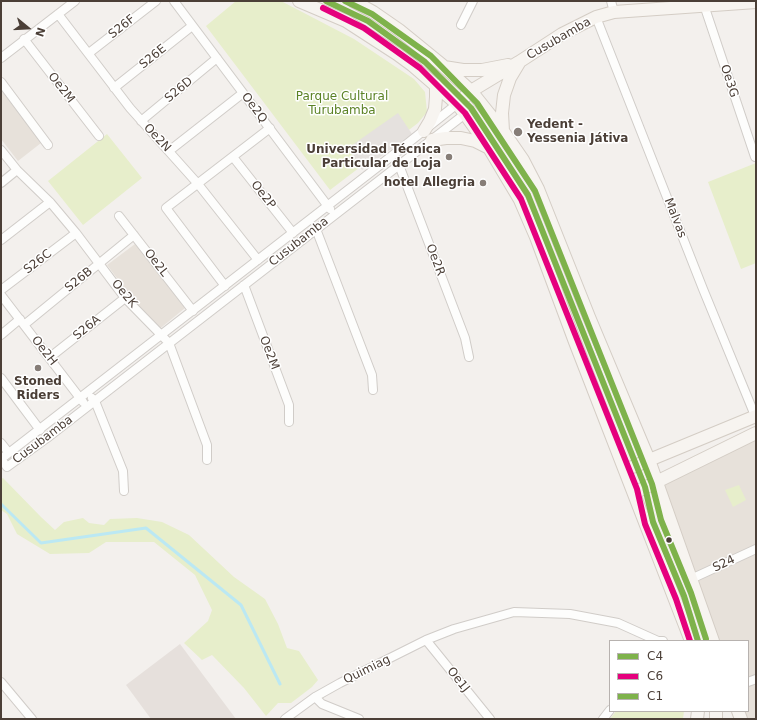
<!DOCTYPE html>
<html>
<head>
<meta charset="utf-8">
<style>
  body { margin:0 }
  #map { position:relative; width:757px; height:720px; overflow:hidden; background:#f3f0ed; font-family:"DejaVu Sans",sans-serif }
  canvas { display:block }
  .frame { position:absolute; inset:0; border:2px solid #4b3f37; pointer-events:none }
  .legend { position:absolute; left:609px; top:640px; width:140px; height:72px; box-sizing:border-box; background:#fff; border:1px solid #b7b2af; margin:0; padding:5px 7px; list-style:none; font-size:12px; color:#4b3f37 }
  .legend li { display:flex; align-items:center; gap:8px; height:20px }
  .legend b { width:20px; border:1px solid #b7b2af }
  .north { position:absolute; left:8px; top:8px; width:40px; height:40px; -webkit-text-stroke:3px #fff; paint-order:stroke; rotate:108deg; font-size:11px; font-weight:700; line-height:16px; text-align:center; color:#4b3f37 }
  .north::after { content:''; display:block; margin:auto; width:14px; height:18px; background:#4b3f37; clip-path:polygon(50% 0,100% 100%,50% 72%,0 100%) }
</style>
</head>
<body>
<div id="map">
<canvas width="757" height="720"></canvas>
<div class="frame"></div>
<ul class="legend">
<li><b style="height:5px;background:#7eb24b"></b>C4</li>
<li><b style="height:5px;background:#e5007d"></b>C6</li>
<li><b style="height:5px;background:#7eb24b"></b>C1</li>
</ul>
<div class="north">N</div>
</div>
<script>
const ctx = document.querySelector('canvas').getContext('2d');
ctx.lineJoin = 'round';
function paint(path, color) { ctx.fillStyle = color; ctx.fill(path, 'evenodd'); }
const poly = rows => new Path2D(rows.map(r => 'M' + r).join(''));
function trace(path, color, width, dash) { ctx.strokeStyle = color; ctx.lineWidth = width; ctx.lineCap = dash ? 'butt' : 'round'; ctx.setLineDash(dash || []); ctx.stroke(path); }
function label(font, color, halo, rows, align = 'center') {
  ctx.font = font + ' "DejaVu Sans",sans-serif'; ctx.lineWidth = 3; ctx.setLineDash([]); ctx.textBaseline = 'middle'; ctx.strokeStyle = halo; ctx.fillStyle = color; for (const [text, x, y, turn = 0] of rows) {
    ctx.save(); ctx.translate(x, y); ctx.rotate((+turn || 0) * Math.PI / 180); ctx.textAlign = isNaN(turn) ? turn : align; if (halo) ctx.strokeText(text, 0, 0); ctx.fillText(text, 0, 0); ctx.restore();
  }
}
const residential = poly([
  [1,90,41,143,18,161,1,139],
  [135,244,185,308,157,331,107,265],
  [756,433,756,719,741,719,738,711,748,711,748,641,713,641,657,482]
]);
const industrial = poly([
  [180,644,236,719,151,719,126,685]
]);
const green = poly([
  [236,1,281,1,354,39,414,79,425,92,427,112,418,123,330,190,206,26],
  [107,134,142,178,83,225,48,181],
  [756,163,756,263,741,269,708,182],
  [3,478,41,517,55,530,64,522,83,518,89,523,104,525,110,519,137,518,162,522,189,535,234,577,265,599,278,624,287,648,299,651,318,680,312,687,291,703,278,703,266,716,244,688,212,655,202,660,184,643,208,621,212,610,195,575,154,542,106,542,89,553,50,554,17,534,7,514,1,510,1,479],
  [739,485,746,500,733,507,725,490],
  [616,711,684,711,683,719,610,719]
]);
const parking = poly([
  [398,113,412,134,362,170,348,148]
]);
const stream = poly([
  [1,504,41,543,146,528,241,605,280,684]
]);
const street = poly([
  [174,1,330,209],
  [611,1,614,12],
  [704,2,704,5,755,157],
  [58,14,130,108,198,184,258,260],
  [596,17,703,289,756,418],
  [461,25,473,1],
  [24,39,99,136],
  [89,53,156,1],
  [1,58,75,1],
  [1,82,48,145],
  [114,88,192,26],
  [457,104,393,155,1,459,7,467,47,438,465,114],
  [141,121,217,58],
  [1,150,17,170,50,202,76,233,125,298,169,343,207,445,207,460],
  [169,151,243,93],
  [233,157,293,233],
  [399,165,465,338,469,357],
  [1,183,17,170],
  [119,216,193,311],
  [316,229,372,375,373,390],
  [1,240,50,202],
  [244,285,289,405,289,422],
  [225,286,166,208,270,128],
  [1,290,76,233],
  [1,295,83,402],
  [24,325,134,235],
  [1,335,20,319],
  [49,358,125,298],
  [1,378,40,430],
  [92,398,95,401,123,471,124,491],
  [1,443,9,453],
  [691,579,756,549],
  [426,640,490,719],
  [1,682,32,719],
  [748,682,756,679],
  [315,697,322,704,359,719],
  [285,719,315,697,340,683,426,640,454,629,514,612,570,614,618,623,658,641,663,641],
  [603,719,610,710]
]);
const secondary = poly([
  [299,1,346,21,397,54,412,65,457,104,465,114,489,148,520,200,536,237,575,342,691,641],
  [353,1,373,12,399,30,442,65,471,91,503,131,523,160,538,189,589,317,649,460,713,641],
  [444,67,463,70,482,70,508,65],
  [457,104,471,91,519,62,562,34,596,17,614,12,756,2],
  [424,131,430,121,435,109,436,97,436,85],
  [503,131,502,113,504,95,510,78,519,63],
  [432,140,446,138,461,138,475,141,489,148],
  [625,470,756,416],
  [634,493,756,433],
  [738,711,741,719],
  [697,719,698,711],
  [716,719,716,711]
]);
const bus1 = poly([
  [326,1,368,21,425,62,471,108,528,195,645,487,653,522,684,596,698,641]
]);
const bus2 = poly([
  [323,8,364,28,420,68,465,113,521,199,637,489,645,524,676,599,690,641]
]);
const bus3 = poly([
  [345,1,372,14,431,56,477,103,535,191,652,484,661,520,691,593,706,639]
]);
const markers = [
  [518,132,5,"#867d77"],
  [449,157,4,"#867d77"],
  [483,183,4,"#867d77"],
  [38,368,4,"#867d77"],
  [669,540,3.5,"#4b3f37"]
];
const streetNames = [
  ["S26F",122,27,-38],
  ["Cusubamba",559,39,-30],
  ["S26E",153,57,-39],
  ["Oe3G",729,81,72],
  ["Oe2M",61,88,52],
  ["S26D",179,90,-40],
  ["Oe2Q",254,108,53],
  ["Oe2N",157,138,47],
  ["Oe2P",263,195,52],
  ["Malvas",675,218,69],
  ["Cusubamba",299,242,-38],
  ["Oe2R",435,260,69],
  ["S26C",38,262,-38],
  ["Oe2L",156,263,52],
  ["S26B",79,280,-39],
  ["Oe2K",124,294,50],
  ["S26A",87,328,-39],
  ["Oe2H",44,351,52],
  ["Oe2M",269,353,69],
  ["Cusubamba",43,440,-37],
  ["S24",724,564,-25],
  ["Quimiag",367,670,-26],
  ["Oe1J",458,680,51]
];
const parkNames = [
  ["Parque Cultural",342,97],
  ["Turubamba",342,111]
];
const poiNames = [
  ["Yedent -",527,125,"left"],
  ["Yessenia Játiva",527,139,"left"],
  ["Universidad Técnica",441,150],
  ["Particular de Loja",441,164],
  ["hotel Allegria",475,183],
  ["Stoned",38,382,"center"],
  ["Riders",38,396,"center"]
];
paint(residential, '#e7e1da');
paint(industrial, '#e6e0dc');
paint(green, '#e7eecb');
paint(parking, '#e5e1de');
trace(stream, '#bbe8f3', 3);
trace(street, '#d0ccc8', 10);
trace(secondary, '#d4cdc5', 14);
trace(street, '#fdfdfc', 8);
trace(secondary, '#f7f4f0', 12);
trace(bus1, '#7eb24b', 6);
trace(bus2, '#e5007d', 6);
trace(bus3, '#7eb24b', 6);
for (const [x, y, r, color] of markers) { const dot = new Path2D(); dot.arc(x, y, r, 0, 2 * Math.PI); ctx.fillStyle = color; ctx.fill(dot); trace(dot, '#fff', 1.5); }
label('12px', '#4b3f37', '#fff', streetNames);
label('12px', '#5b8225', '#fff', parkNames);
label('bold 12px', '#4b3f37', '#fff', poiNames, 'right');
</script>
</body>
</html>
